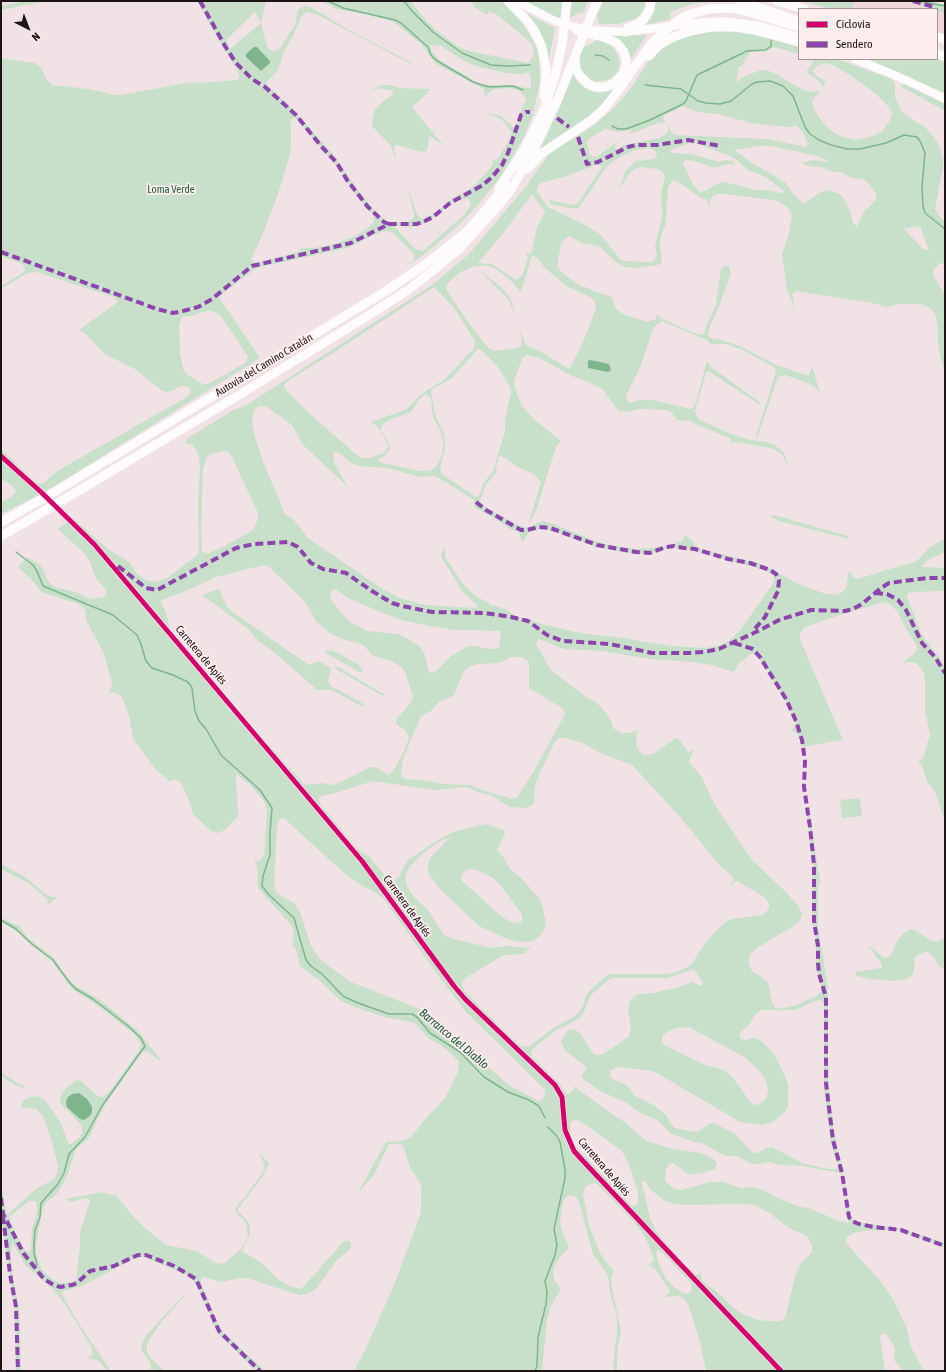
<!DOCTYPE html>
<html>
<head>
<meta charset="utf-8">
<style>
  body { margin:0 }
  #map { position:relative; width:946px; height:1372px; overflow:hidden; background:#f1e3e5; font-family:"Asap Condensed",sans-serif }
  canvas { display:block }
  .frame { position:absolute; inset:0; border:2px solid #1d1416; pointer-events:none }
  .legend { position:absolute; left:798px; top:8px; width:140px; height:52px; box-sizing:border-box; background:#fdedef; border:1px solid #a39698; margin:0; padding:5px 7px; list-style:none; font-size:12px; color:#1d1416 }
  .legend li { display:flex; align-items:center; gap:8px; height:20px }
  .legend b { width:20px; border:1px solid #a39698 }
  .north { position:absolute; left:8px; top:8px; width:40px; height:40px; -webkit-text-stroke:3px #fdedef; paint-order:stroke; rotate:138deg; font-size:11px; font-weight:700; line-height:16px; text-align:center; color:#1d1416 }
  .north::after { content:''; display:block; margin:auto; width:14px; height:18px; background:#1d1416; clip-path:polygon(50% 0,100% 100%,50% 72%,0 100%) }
</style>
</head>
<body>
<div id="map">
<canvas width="946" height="1372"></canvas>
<div class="frame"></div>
<ul class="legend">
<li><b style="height:5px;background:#d6006c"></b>Ciclovía</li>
<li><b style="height:5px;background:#8e44ad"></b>Sendero</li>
</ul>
<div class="north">N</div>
</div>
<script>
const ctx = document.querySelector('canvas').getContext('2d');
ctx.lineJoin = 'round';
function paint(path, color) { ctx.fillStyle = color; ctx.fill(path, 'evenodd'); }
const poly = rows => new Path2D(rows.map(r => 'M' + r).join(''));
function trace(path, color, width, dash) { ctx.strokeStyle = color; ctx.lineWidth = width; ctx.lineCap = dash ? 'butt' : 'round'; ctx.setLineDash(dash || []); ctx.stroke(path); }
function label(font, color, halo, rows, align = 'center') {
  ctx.font = font + ' "Asap Condensed",sans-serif'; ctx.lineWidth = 3.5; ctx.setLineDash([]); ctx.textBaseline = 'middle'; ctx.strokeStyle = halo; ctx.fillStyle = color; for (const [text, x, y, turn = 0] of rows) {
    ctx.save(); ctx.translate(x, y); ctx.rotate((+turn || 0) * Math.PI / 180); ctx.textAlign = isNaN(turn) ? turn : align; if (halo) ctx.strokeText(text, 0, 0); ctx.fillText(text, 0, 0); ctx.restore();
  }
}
const built = poly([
  [855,1,911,1,931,9,852,9],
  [937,12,945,13,945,35,937,33]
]);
const green = poly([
  [26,1,47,1,1,10,1,6],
  [197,1,266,1,261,23,267,47,272,51,275,51,280,48,296,23,297,13,299,9,302,7,306,6,312,8,356,34,411,62,412,64,411,64,318,15,306,12,301,17,295,32,284,52,278,70,266,82,268,86,286,102,333,154,357,189,375,211,386,221,390,222,409,222,413,218,414,215,407,185,417,214,422,219,434,214,453,198,473,187,489,170,493,164,493,160,495,161,497,160,509,140,512,133,503,121,497,117,485,113,499,115,504,118,514,128,526,99,521,92,515,89,507,88,493,89,485,97,484,89,438,65,432,59,421,44,392,21,369,15,336,9,322,1,410,1,424,18,435,29,457,46,469,51,529,63,534,54,532,45,530,42,499,16,489,11,488,12,489,14,485,14,473,6,474,4,469,1,501,1,517,16,524,25,536,46,539,57,540,82,533,115,524,137,501,176,479,204,456,228,422,256,404,267,413,260,414,257,414,254,392,232,387,231,380,232,347,248,260,267,252,271,221,295,220,299,260,358,45,492,1,514,1,502,12,497,16,491,13,486,1,479,1,449,35,482,39,484,43,483,59,470,187,397,190,393,191,390,188,387,184,386,178,387,172,391,166,392,161,390,135,369,103,353,86,334,79,330,118,302,114,297,36,272,27,273,1,289,1,286,24,272,25,269,23,265,21,263,1,256,1,58,35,63,41,67,47,80,53,85,89,89,115,95,121,95,191,82,199,83,238,80,240,75,223,47],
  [255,12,261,23,230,49,226,40],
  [431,45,441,46,466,62,476,66,506,73,523,74,528,72,531,77,531,88,526,88,512,85,486,85,478,83,440,61,432,52,430,46],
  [293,117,296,119,335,164,356,195,374,216,374,222,367,229,357,235,338,243,314,248,306,248,302,247,298,252,256,263,251,260,264,231,278,194,289,158,291,147,291,122],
  [468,198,471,205,464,215,423,251,414,248,394,226,413,227,423,224,433,218,451,204,459,200],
  [210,310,221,316,245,352,248,356,247,360,245,363,208,384,203,384,188,375,184,371,180,354,179,325,182,317,194,315],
  [525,1,562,1,562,19,551,15],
  [570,1,588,1,583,13,579,13,569,18],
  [604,1,645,1,644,9,640,15,635,19,617,24,599,24,597,15],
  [655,1,724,1,724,2,707,2,692,4,670,12,671,19,645,25,650,20,654,12],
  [802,1,855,1,852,9,830,9],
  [911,1,929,1,945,5,945,13,937,12,937,9,931,9],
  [526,13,555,28,549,59,542,37,535,24],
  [724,31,745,32,799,47,799,54,774,47,766,51,750,52,742,66,739,66,736,82,745,76,761,70,769,71,777,74,792,84,807,91,813,92,820,91,812,101,813,107,822,122,830,130,840,136,855,140,874,136,882,131,890,120,892,113,889,107,876,94,850,75,832,65,825,63,819,65,813,70,814,74,826,82,824,86,822,87,819,81,806,72,813,63,812,59,837,59,892,79,895,83,895,97,901,110,904,114,926,128,937,142,940,148,943,160,943,168,935,209,941,218,945,222,945,264,940,263,933,270,933,274,945,296,945,342,944,350,945,371,941,360,937,338,938,328,936,317,933,311,928,307,922,304,900,304,885,307,877,304,796,291,792,295,796,312,787,289,782,254,789,233,792,215,788,208,783,204,774,200,725,194,717,194,712,197,710,201,709,207,707,200,698,196,677,181,672,181,668,187,666,223,660,240,660,247,662,264,638,268,625,267,617,263,599,246,581,243,570,236,565,239,561,244,557,266,560,270,566,276,581,286,611,297,617,310,623,314,647,322,656,319,657,313,661,318,694,333,702,335,704,334,707,324,716,305,721,269,723,266,729,266,731,274,716,314,710,326,708,335,711,338,722,340,742,347,774,364,806,375,809,375,812,366,820,393,814,386,808,383,785,375,780,376,777,379,775,386,757,438,756,436,776,371,774,367,743,350,726,344,711,344,707,340,662,321,656,325,653,330,640,367,626,396,628,401,630,403,639,400,653,400,690,409,693,408,696,403,707,360,711,367,761,403,759,404,708,371,706,373,695,411,698,419,726,432,750,440,766,442,775,445,784,453,789,468,782,455,776,450,770,448,736,442,732,443,730,438,727,437,695,424,690,421,677,420,671,412,665,410,641,409,626,412,618,411,604,391,599,387,570,375,539,358,527,355,525,356,522,359,516,376,514,384,517,395,523,407,535,420,561,441,556,447,536,511,528,525,541,482,537,478,534,474,518,467,501,456,498,457,496,472,486,485,480,501,482,504,490,510,519,526,528,528,539,522,543,521,548,522,601,543,615,546,635,549,654,548,675,545,677,541,681,543,685,535,691,539,697,548,762,564,768,567,796,583,823,593,835,595,841,593,846,588,849,570,853,577,856,579,861,578,899,566,913,563,919,559,930,547,945,538,945,552,928,560,921,567,945,568,945,591,912,592,908,593,907,597,921,632,926,641,939,657,945,668,945,823,936,794,928,783,922,765,918,762,923,758,930,735,925,712,925,681,924,673,920,667,916,663,909,662,902,663,915,653,917,648,916,644,908,632,897,611,889,603,884,602,837,616,805,627,800,633,800,639,843,740,802,747,801,741,797,733,792,731,795,725,795,722,785,700,766,668,759,659,752,653,741,662,733,672,712,665,691,662,650,659,602,651,564,649,539,639,536,643,537,647,541,652,550,669,582,694,597,703,604,710,611,721,613,728,622,733,630,733,637,730,636,745,639,751,643,755,648,755,654,753,676,738,679,739,688,752,694,749,691,756,689,762,692,766,700,774,715,805,751,859,787,893,798,906,802,914,800,920,797,924,757,948,751,954,749,959,749,964,752,971,764,979,768,983,772,1002,775,1007,779,1009,793,1006,812,998,817,996,822,990,817,970,816,941,812,913,813,863,807,815,809,809,820,881,818,888,818,926,828,988,828,1049,829,1093,833,1126,842,1169,850,1216,856,1222,903,1229,945,1243,945,1247,899,1231,889,1230,864,1231,854,1233,848,1236,845,1242,877,1277,892,1297,906,1326,911,1347,924,1371,903,1371,894,1360,895,1348,890,1340,886,1334,882,1334,880,1336,885,1371,706,1371,700,1342,688,1304,684,1299,678,1296,664,1297,668,1294,670,1292,669,1289,655,1269,647,1265,651,1264,654,1260,649,1245,643,1234,633,1221,603,1190,597,1184,592,1183,586,1186,584,1190,583,1195,589,1225,600,1253,606,1262,614,1271,611,1277,612,1288,621,1330,617,1355,617,1371,614,1371,613,1363,617,1334,617,1315,611,1297,608,1276,593,1254,579,1202,576,1197,570,1195,564,1199,562,1207,560,1223,562,1231,569,1246,566,1251,560,1257,555,1264,553,1273,554,1279,560,1288,560,1290,551,1306,547,1319,542,1371,354,1371,365,1350,394,1285,421,1213,421,1186,419,1181,410,1168,403,1146,400,1144,390,1144,388,1146,374,1175,357,1194,386,1142,402,1141,411,1137,427,1117,445,1098,458,1072,459,1063,458,1060,438,1043,429,1039,415,1023,384,1017,357,1008,341,1001,319,980,310,974,300,966,296,950,292,945,294,933,292,926,258,888,257,868,254,858,257,862,259,861,264,856,267,812,266,805,262,798,248,783,236,774,238,816,225,830,218,833,211,831,193,814,189,801,181,783,176,780,172,780,169,782,167,779,156,770,133,739,129,716,124,702,122,697,117,693,113,692,109,693,112,686,111,680,104,654,86,620,85,610,82,606,76,603,41,592,32,580,18,567,27,557,39,564,43,569,48,581,54,587,76,592,90,599,104,597,107,593,106,590,96,579,90,562,84,553,58,529,73,518,108,549,126,560,130,563,137,574,146,580,153,582,159,581,167,578,196,556,199,552,198,502,200,469,199,457,197,451,192,445,185,443,188,438,233,410,245,406,432,285,469,254,524,189,550,153,593,126,615,107,631,88,648,62,659,50,679,39,705,32],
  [683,106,698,112,718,114,751,123,785,127,797,126,803,132,807,142,807,147,767,139,676,135,671,132,668,126,668,132,660,138,625,145,616,149,614,146,624,137,596,157,592,156,590,154,587,143,589,139,605,129,617,132,629,130,631,131,630,134,658,123,666,122,663,119,663,116],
  [690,143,698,144,733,157,749,171,757,173,767,178,785,192,782,193,767,190,756,190,724,182,717,184,700,193,692,182,683,164,684,161,691,160,712,167,717,167,728,164,736,165,732,161,727,160,719,162,691,154,672,153,670,150],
  [759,146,771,146,817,156,825,159,828,161,827,162,813,160,802,163,807,166,821,167,833,172,841,172,852,178,861,179,866,181,874,191,877,196,876,200,864,212,857,227,853,223,850,210,844,199,841,195,834,192,827,190,821,192,805,203,802,202,794,195,786,183,749,161,734,150],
  [649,148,654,150,657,153,656,157,654,159,636,161,629,167,625,172,619,190,629,174,635,169,640,167,657,169,662,172,665,176,661,193,662,215,655,247,657,256,655,259,651,262,624,261,620,259,600,234,585,225,548,207,537,191,539,184,544,182,564,177,596,165,601,166,602,167,578,203,574,205,568,204,551,200,548,201,552,205,571,208,578,208,582,203,606,168,613,161,622,156,635,150],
  [532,194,545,212,537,227,532,252,528,254,525,253,528,258,522,276,516,280,492,264,478,263,502,235],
  [920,226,929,251,923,249,903,228,909,228],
  [533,256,537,258,545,268,566,286,590,297,594,300,595,303,596,307,587,332,579,351,569,369,540,351,526,345,520,331,522,343,520,346,516,348,496,351,490,349,484,343,468,322,446,289,448,283,459,273,472,267,486,265,494,268,504,275,513,283,521,292,531,259],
  [434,287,454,308,475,341,474,348,445,379,420,395,408,408,405,410,371,422,377,426,387,442,388,446,384,453,369,458,363,458,357,455,311,415,286,390,284,386,286,382,330,355],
  [480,349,497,366,510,387,511,392,505,420,505,431,493,471,483,484,480,495,476,497,442,474,440,469,445,448,444,434,435,414,431,391,434,388,451,379,477,350],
  [425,394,429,396,431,400,433,417,440,430,443,440,442,454,436,467,429,471,420,471,379,462,379,459,385,456,390,448,388,441,381,431,381,428,383,424,392,419,411,412,418,401],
  [260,406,267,407,292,425,303,445,348,487,334,462,333,453,335,452,340,454,350,462,359,466,388,468,420,477,434,476,439,478,474,500,474,506,477,509,496,519,510,529,519,532,522,542,530,532,541,529,546,529,596,547,627,553,645,554,654,553,668,548,674,547,695,551,761,569,772,574,774,577,774,582,741,629,731,639,725,643,716,646,706,648,671,646,616,637,580,633,538,623,530,619,518,617,505,609,492,605,476,596,464,585,445,557,445,546,441,556,443,560,463,592,478,606,475,608,425,605,400,598,381,588,308,538,294,520,285,514,264,464,256,441,252,423,253,415,256,408],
  [222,451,227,451,232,457,258,513,258,518,254,529,250,532,221,548,209,553,205,553,202,550,201,531,203,468,207,457,212,454],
  [264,565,269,567,304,601,316,621,323,628,333,635,348,641,359,643,364,646,373,656,392,661,401,667,405,672,413,697,411,702,396,720,396,724,406,731,409,738,404,751,394,770,389,775,376,767,371,767,343,781,333,785,322,783,305,785,265,741,170,629,166,612,161,603,162,600,193,588,216,577],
  [335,589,348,598,371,608,401,620,430,626,454,630,501,631,499,647,495,649,491,649,474,646,466,647,450,657,436,671,433,673,429,672,425,655,419,646,409,639,398,634,367,631,349,621,341,613,333,602,330,595,332,591],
  [511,657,522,657,527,660,529,663,529,688,562,708,565,714,533,773,517,797,514,799,510,798,481,790,471,785,443,784,422,780,406,779,402,777,401,772,403,759,421,716,431,711,439,702,453,696,465,670,471,666,478,664,500,663],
  [559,738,564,738,583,743,598,752,632,765,680,817,720,866,731,875,733,879,731,886,735,881,739,882,764,897,769,903,769,908,766,912,762,915,731,919,723,924,708,939,691,965,678,972,666,974,612,974,607,975,589,991,586,996,582,1008,575,1016,552,1029,530,1046,523,1047,518,1044,479,1006,464,990,462,985,464,980,467,977,504,955,523,954,531,947,526,948,508,946,491,948,450,938,444,935,428,910,413,896,407,886,405,879,407,872,412,864,420,856,433,846,441,841,450,837,431,857,428,864,428,871,430,876,442,891,479,926,487,930,507,939,521,942,532,941,540,936,544,930,546,923,542,904,539,898,521,878,509,868,504,858,497,850,505,834,504,830,486,824,456,831,441,838,408,860,398,878,393,881,386,877,370,857,357,849,321,805,319,801,319,798,321,796,336,793,373,781,434,790,467,787,478,792,490,795,510,807,527,808,531,806,534,803,535,785,538,777,554,743],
  [282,818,286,820,345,874,364,887,376,893,383,898,440,978,467,1013,545,1090,545,1095,543,1099,538,1101,507,1084,497,1074,474,1056,458,1040,423,1011,412,1006,351,982,327,965,319,958,311,946,300,912,295,904,277,893,274,884,277,825,279,820],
  [470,869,476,870,492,877,502,887,522,915,522,919,521,922,516,923,510,922,501,916,461,880,462,875,465,871],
  [694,969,702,982,703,984,700,986,693,982,676,988,653,993,638,994,633,997,630,1001,628,1009,631,1027,629,1036,614,1047,602,1054,596,1055,593,1053,580,1033,576,1030,571,1029,567,1031,561,1041,565,1050,587,1068,582,1075,583,1079,602,1092,627,1103,642,1114,656,1119,670,1133,694,1142,702,1143,725,1156,736,1156,752,1164,760,1164,769,1162,780,1165,802,1166,841,1173,849,1223,838,1221,823,1214,809,1208,797,1206,782,1200,763,1190,754,1187,741,1188,723,1182,711,1182,681,1190,674,1189,665,1181,666,1170,669,1164,673,1163,689,1175,703,1173,715,1169,717,1164,715,1160,701,1153,673,1149,647,1141,639,1135,626,1123,605,1109,575,1087,568,1095,558,1082,532,1057,531,1054,532,1050,536,1046,555,1031,578,1019,582,1016,591,995,608,980,612,978,667,978,680,974],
  [818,1000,822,1001,824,1005,824,1090,831,1143,836,1160,839,1165,836,1169,828,1169,802,1163,772,1147,766,1148,758,1153,752,1152,735,1134,714,1123,708,1124,699,1131,695,1132,675,1128,670,1123,667,1116,655,1106,635,1096,626,1085,614,1080,610,1076,610,1071,617,1067,651,1071,662,1076,740,1122,760,1125,770,1123,780,1117,786,1111,788,1105,788,1085,784,1074,777,1059,768,1047,761,1041,754,1038,745,1040,741,1039,739,1034,748,1026,755,1015,761,1010,795,1010],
  [689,1027,744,1057,756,1067,763,1076,767,1084,768,1090,766,1099,760,1104,755,1105,751,1103,733,1078,726,1072,718,1068,705,1065,664,1045,662,1042,662,1036,667,1032,676,1028],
  [575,1120,580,1121,621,1150,626,1158,632,1173,638,1192,638,1202,637,1204,635,1206,631,1205,574,1145,570,1132,570,1126,571,1122],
  [643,1181,646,1182,650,1189,663,1200,674,1204,683,1205,748,1204,753,1205,768,1212,789,1228,807,1236,812,1246,812,1252,802,1262,797,1271,794,1280,786,1315,784,1319,779,1321,765,1321,755,1319,744,1315,735,1309,716,1291,703,1282,701,1278,701,1273,695,1275,661,1238,655,1229,650,1218,642,1183],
  [658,1250,661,1251,689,1281,692,1285,691,1292,688,1294,683,1293,674,1287,666,1279,659,1264,656,1253],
  [647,35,630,60,614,38,614,36],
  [598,40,610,45,615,50,620,62,619,69,616,74,610,79,597,82,591,80,582,72,580,67,579,61,580,54,583,48],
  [868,59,933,59,945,62,945,93],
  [573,73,576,80,586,89,599,93,612,90,613,91,595,112,540,151,540,149,547,135],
  [905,84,945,104,945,111,900,86],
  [383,85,390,85,399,88,432,89,429,90,427,94,412,107,443,145,429,136,428,148,426,151,422,152,396,145,394,147,396,160,391,146,373,127,372,121,374,111,382,102,393,94,393,91,381,88,368,91],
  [478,269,503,289,509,296,512,303,515,315,508,299],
  [774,515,848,536,848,539,779,521,769,516],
  [219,589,227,606,231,611,306,663,309,665,319,661,331,668,328,681,331,686,359,701,364,705,363,707,331,690,317,690,275,653,258,641,248,629,202,595],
  [324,650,334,651,359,665,363,671,359,672,329,655],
  [334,666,338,667,387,696,381,695,336,669],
  [859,798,860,801,862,816,842,818,840,800],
  [1,864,25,877,48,896,53,897,58,897,48,904,48,900,44,896,28,883,1,869],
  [1,918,19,926,28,938,54,958,65,975,76,986,103,1002,140,1033,163,1063,147,1051,142,1052,106,1103,88,1139,76,1149,69,1171,63,1184,56,1195,47,1202,43,1207,36,1244,36,1253,41,1269,53,1280,60,1283,72,1282,77,1279,77,1266,80,1248,80,1232,90,1201,88,1199,85,1198,71,1202,65,1199,101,1192,117,1196,131,1214,145,1228,166,1245,197,1251,214,1262,219,1264,225,1263,241,1249,248,1237,246,1223,236,1212,235,1209,262,1174,265,1168,263,1161,258,1152,269,1163,263,1176,237,1210,247,1220,250,1227,250,1234,242,1251,259,1261,280,1281,289,1286,300,1289,304,1286,344,1241,349,1241,351,1244,350,1249,337,1260,319,1285,313,1291,307,1294,299,1295,250,1279,240,1278,221,1282,203,1277,201,1279,201,1283,219,1327,223,1332,265,1371,256,1371,218,1334,200,1291,192,1279,185,1274,143,1257,133,1259,82,1286,67,1290,63,1291,62,1294,81,1327,111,1371,107,1371,99,1361,87,1358,93,1355,92,1348,68,1309,54,1290,25,1265,12,1242,11,1256,13,1278,19,1309,20,1325,21,1371,16,1371,15,1311,2,1223,1,1184,7,1215,36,1189,54,1179,57,1174,58,1166,52,1142,43,1116,36,1109,24,1108,21,1106,21,1104,24,1100,30,1097,38,1096,46,1101,61,1123,67,1140,69,1144,71,1144,80,1137,82,1132,81,1125,61,1104,60,1098,63,1091,75,1081,78,1080,81,1081,98,1096,104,1097,114,1086,140,1049,141,1044,135,1035,104,1010,71,988,51,960,32,946,15,930,1,922],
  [29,1201,36,1201,37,1207,37,1214,32,1228,31,1249,29,1253,25,1250,19,1241,9,1217],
  [911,929,916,931,932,941,937,942,945,938,945,969,939,966,934,958,928,952,924,952,915,957,914,971,912,975,907,979,894,981,871,979,856,976,856,972,882,968,882,965,879,960,867,944,884,958,888,957,891,954,899,938,905,932],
  [1,1072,16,1082,25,1086,23,1088,15,1085,1,1076],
  [184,1295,186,1295,162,1321,147,1344,147,1352,151,1358,165,1371,158,1371,155,1369,148,1371,151,1367,151,1364,141,1350,142,1343,145,1337,160,1320]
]);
const water = poly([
  [254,47,257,47,270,61,270,63,261,71,246,57,246,54],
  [590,360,609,364,611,369,610,371,608,372,588,368,588,361],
  [79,1093,87,1099,92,1107,92,1112,90,1116,84,1120,80,1119,71,1111,67,1107,66,1102,68,1097,72,1094]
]);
const stream = poly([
  [328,1,343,8,395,20,401,23,428,47,431,55,436,60,473,82,489,87,513,86,523,90],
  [404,1,412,11,433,32,462,53,491,65,508,66,530,65],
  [919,1,945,6],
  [595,55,603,56,609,60],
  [645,85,681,89,698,101,706,103,720,104,731,101,752,84,757,82,770,81,783,86,793,96,805,127,810,134,819,140,831,145,847,149,860,149,886,143,904,135,917,137,920,141,925,153,922,187,923,206,925,213,945,229],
  [612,126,618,129,626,129,650,120,683,104,686,101,697,75,743,53,746,51,766,50,771,46,771,40],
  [16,552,33,565,37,571,43,586,113,615,137,635,141,644,146,661,152,668,173,675,188,682,192,688,195,711,199,721,206,729,221,755,260,790,272,808,270,832,270,855,263,876,262,886,268,894,294,918,306,960,312,967,322,974,343,996,358,1003,389,1014,412,1014,417,1017,430,1033,460,1052,484,1077,508,1092,529,1100,539,1106,545,1118],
  [1,920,16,929,32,944,53,960,70,983,76,989,93,999,128,1026,141,1038,145,1046,102,1106,85,1137,69,1154,64,1173,58,1184,41,1203,40,1217,35,1230,34,1244,34,1253,37,1265],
  [535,1371,537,1366,538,1337,546,1304,547,1292,545,1281,555,1255,557,1245,554,1229,565,1178,565,1169,560,1142,556,1135,548,1127]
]);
const tertiary = poly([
  [1,456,41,492,94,544,362,861,454,986,465,999,555,1085,562,1097,565,1130,574,1151,583,1161,781,1371]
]);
const trunk = poly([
  [517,1,553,20,574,27,590,30,625,32,694,23,724,21,761,26,799,37],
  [855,59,899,77,945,99]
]);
const motorway = poly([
  [508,1,529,23,534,30,542,47,546,70,544,96],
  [739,1,799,21],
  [777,1,804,9],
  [574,27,578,31,604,37,617,43,624,52,626,59,626,67,623,74,616,82,606,87,595,87,588,84,580,76,576,69,575,59],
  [625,32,628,28,638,24,644,19,650,8,651,1],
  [937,37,945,39],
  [937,54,945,56],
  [649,56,659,45,671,38,690,31,712,27,734,27,754,30,799,42],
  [527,169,542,153,590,121,604,109,620,88,651,44,666,30,682,18,694,13,709,9,731,8,745,11,799,27],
  [499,188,524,150,545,107,555,76,562,44,567,1],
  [1,522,56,491,386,291,416,271,444,250,466,232,479,218,506,185],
  [1,536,41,513,234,398,369,315,411,288,459,249,499,205,510,191,531,155,556,104,597,1]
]);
const quiet = poly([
  [200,1,225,46,236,63,252,79,265,87,296,115,321,146,337,163,347,180,368,207,384,222,389,224],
  [913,1,934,7],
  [557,118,569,127],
  [578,137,587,164,598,162,628,147,636,145,657,145,688,140,720,146],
  [1,252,157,309,173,313,183,311,198,307,212,299,252,266,351,243,389,224,417,224,425,221,433,217,450,203,483,185,492,177,502,165,508,153,521,115,526,112,530,112],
  [476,502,486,510,521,530,527,530,539,527,550,528,597,545,636,552,650,553,666,547,674,546,684,548,695,549,728,559,750,563,770,570,776,574,779,580,778,591,765,617,753,631],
  [118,566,146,588,157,590,236,548,254,544,288,542,298,547,311,563,323,569,346,573,372,591,392,603,402,606,432,612,485,613,511,617,528,621,547,635,563,641,610,644,652,653,689,653,704,652,719,649,758,631,779,620,811,610,845,611,853,609,862,604,881,588,889,583,927,578,945,578],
  [875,593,887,594,898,600,906,610,922,643,935,657,945,673],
  [734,643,753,649,760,657,786,699,796,721,802,740,805,761,804,787,810,827,814,865,814,921,818,946,818,963,819,974,826,997,826,1083,833,1140,842,1173,849,1217,852,1221,859,1224,874,1227,901,1230,945,1246],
  [1,1198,3,1214,24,1254,44,1279,52,1284,60,1287,72,1285,77,1283,90,1271,114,1266,138,1255,146,1255,174,1266,196,1279,219,1331,260,1371],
  [3,1216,10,1274,16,1307,18,1371]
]);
const cycleway = poly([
  [1,456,41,492,94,544,362,861,454,986,465,999,555,1085,562,1097,565,1130,574,1151,583,1161,781,1371]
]);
const parkNames = [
  ["Loma Verde",171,190]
];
const streetNames = [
  ["Autovía del Camino Catalán",264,365,-31],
  ["Carretera de Apiés",201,655,50],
  ["Carretera de Apiés",407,906,54],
  ["Carretera de Apiés",604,1167,49]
];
const waterNames = [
  ["Barranco del Diablo",454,1039,40]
];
paint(built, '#efd6da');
paint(green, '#c8e0ca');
paint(water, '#7eb58d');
trace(stream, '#7eb58d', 1.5);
trace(tertiary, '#fdfbfb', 6);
trace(trunk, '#fdfbfb', 8);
trace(motorway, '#fdfbfb', 9);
trace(quiet, '#8e44ad', 4, [8, 4]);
trace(cycleway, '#d6006c', 5);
label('11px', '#256039', '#fdedef', parkNames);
label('11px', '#1d1416', '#fdedef', streetNames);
label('italic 12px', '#18552e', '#fdedef', waterNames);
</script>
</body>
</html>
